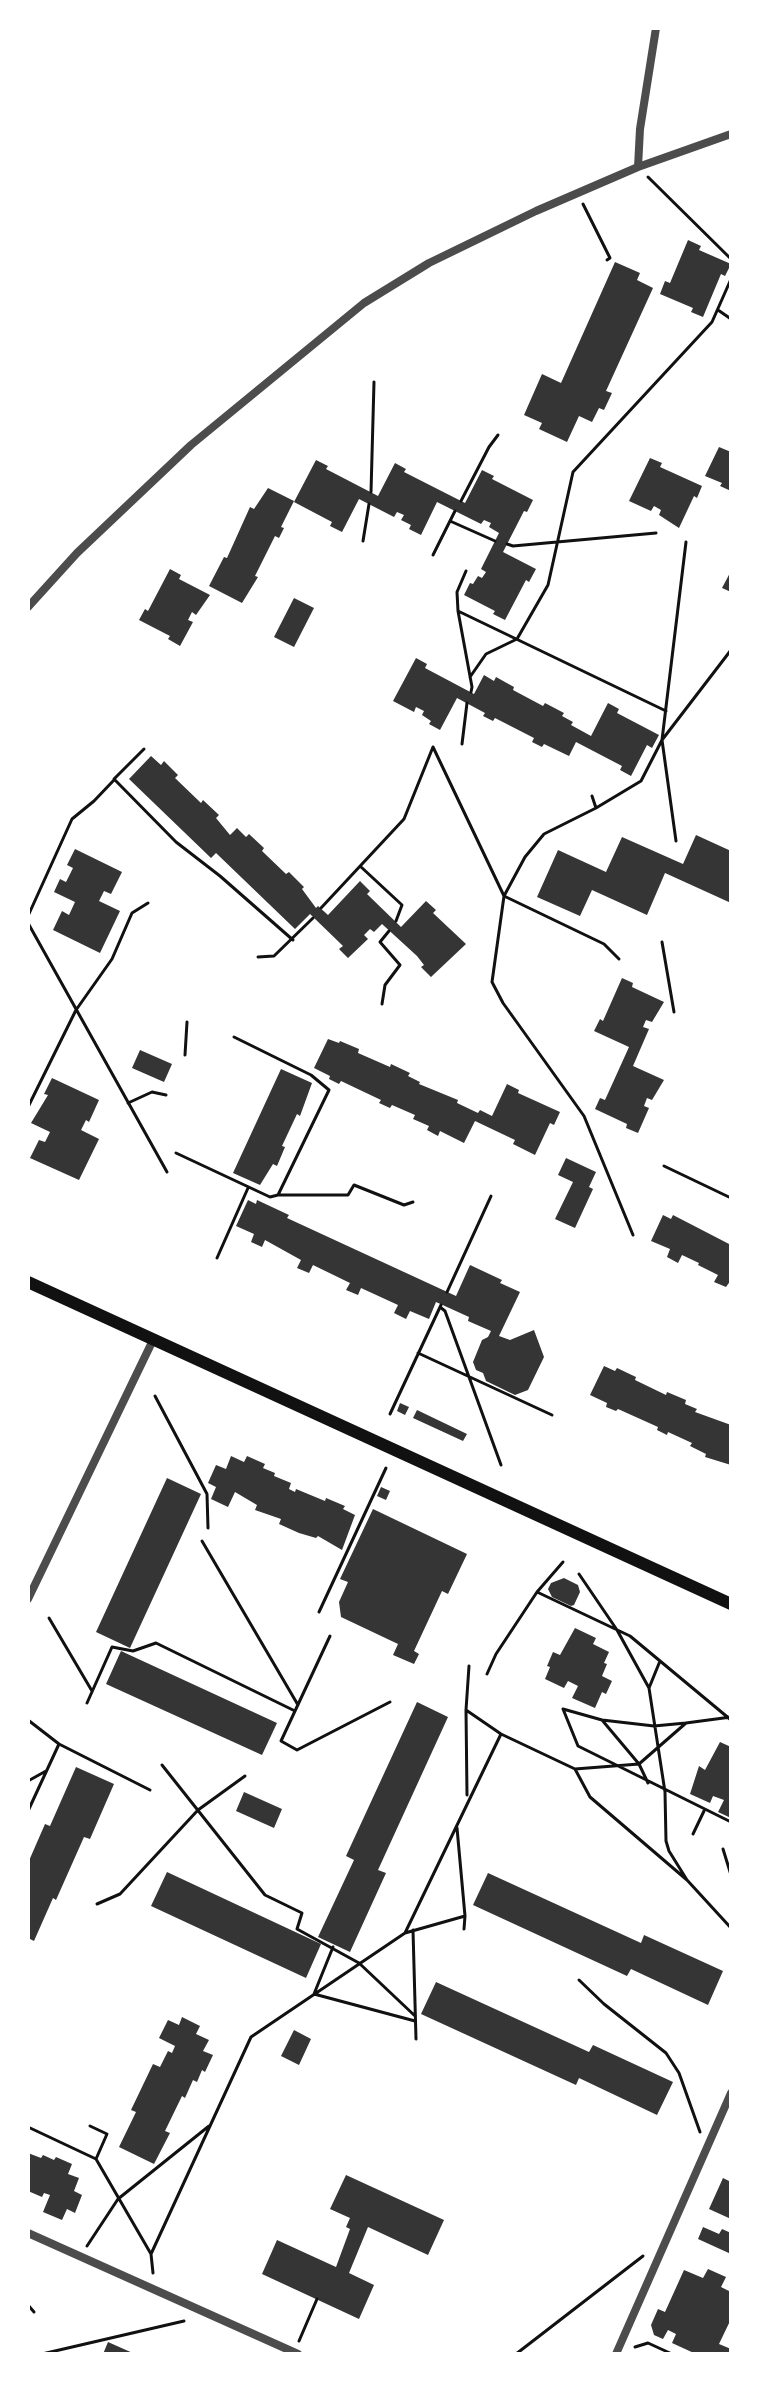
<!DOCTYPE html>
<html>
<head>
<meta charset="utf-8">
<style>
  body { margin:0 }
  #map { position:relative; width:759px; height:2382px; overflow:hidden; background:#fff; font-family:Jost,sans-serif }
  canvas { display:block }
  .frame { position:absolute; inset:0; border:30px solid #fff; pointer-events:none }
</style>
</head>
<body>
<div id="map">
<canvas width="759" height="2382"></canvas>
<div class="frame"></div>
</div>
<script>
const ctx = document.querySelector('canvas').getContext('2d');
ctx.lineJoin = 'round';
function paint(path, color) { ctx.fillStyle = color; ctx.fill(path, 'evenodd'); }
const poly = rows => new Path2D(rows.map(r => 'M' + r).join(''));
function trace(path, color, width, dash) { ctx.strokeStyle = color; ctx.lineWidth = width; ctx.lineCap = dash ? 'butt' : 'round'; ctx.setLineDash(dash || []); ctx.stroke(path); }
const building = poly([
  [688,240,701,246,699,250,731,264,725,276,721,274,703,317,691,312,693,308,660,294,665,281,670,283],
  [615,262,640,273,637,280,653,288,606,391,612,393,604,410,599,408,592,422,579,416,567,442,539,429,542,423,524,415,542,374,561,383],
  [719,447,731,452,731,491,720,486,722,483,705,476],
  [650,458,662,463,660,467,702,486,697,498,694,496,679,528,659,515,661,510,654,506,651,511,629,501],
  [316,460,328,466,326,469,378,496,395,463,406,469,404,472,465,503,482,470,494,476,492,479,533,500,527,512,524,511,503,552,536,569,529,582,526,580,505,620,493,614,495,611,464,595,470,583,473,584,478,576,482,578,486,572,481,569,499,533,489,527,491,523,484,520,481,524,437,502,421,535,409,529,411,525,401,520,404,515,397,512,394,517,359,499,342,532,330,526,332,522,294,502],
  [268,488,294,501,281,527,284,528,279,538,275,536,255,576,258,577,242,603,209,586,224,557,227,558,250,507,254,509],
  [170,569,181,575,179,579,210,595,196,615,192,612,188,620,193,622,180,646,168,639,170,636,139,620,145,609,148,611],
  [731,571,731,592,722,588],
  [294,598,314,608,294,647,274,637],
  [416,658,427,664,425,668,474,694,484,675,494,681,496,677,514,687,513,690,543,706,545,703,564,713,562,716,573,722,571,725,591,736,608,703,619,709,617,713,659,735,652,748,647,745,631,776,620,770,622,766,576,742,569,756,544,744,542,747,532,742,534,738,495,718,493,721,483,716,485,713,457,698,440,730,429,724,431,721,422,715,424,711,416,707,414,712,393,701],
  [151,756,161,765,164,761,178,775,175,778,201,803,203,800,219,815,216,818,230,835,237,828,246,837,249,834,264,848,262,851,286,874,289,872,304,887,302,889,316,908,318,906,328,915,360,881,370,891,367,894,401,927,426,901,436,910,433,913,466,944,431,977,421,967,424,965,417,956,382,924,374,932,370,929,364,935,368,939,348,958,339,949,343,946,310,914,295,929,216,853,211,858,129,779],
  [696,835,731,851,731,903,665,873,647,915,592,890,580,916,537,897,558,850,606,872,622,837,683,864],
  [75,849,122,872,111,894,104,891,99,901,120,911,100,953,53,930,62,911,69,915,75,902,54,892,60,879,66,882,73,868,67,865],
  [622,978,633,983,632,987,664,1002,652,1022,646,1020,643,1027,649,1029,633,1066,664,1080,652,1100,647,1098,644,1106,649,1108,638,1133,626,1128,627,1124,595,1109,600,1098,605,1100,629,1047,594,1031,600,1019,603,1021],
  [328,1039,339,1043,340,1041,359,1049,358,1053,390,1067,391,1064,410,1073,408,1076,420,1082,419,1084,458,1100,457,1103,478,1113,480,1110,492,1116,507,1084,519,1090,518,1093,560,1112,554,1125,550,1123,535,1155,513,1144,515,1140,475,1121,464,1143,440,1131,438,1136,427,1130,429,1126,413,1119,415,1115,392,1105,390,1108,379,1103,381,1100,341,1081,339,1084,329,1079,330,1076,314,1068],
  [140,1050,172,1064,164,1082,132,1068],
  [281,1069,312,1083,300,1116,297,1114,282,1146,285,1147,277,1166,273,1164,260,1185,233,1173],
  [52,1078,99,1100,89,1122,86,1120,81,1130,99,1139,79,1180,30,1158,39,1140,45,1142,50,1132,31,1123,48,1095,44,1094],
  [566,1158,596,1172,589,1187,593,1189,575,1228,555,1219,573,1182,558,1175],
  [248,1200,256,1204,257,1200,289,1215,287,1218,456,1296,470,1265,502,1280,500,1283,520,1292,499,1336,510,1340,534,1330,544,1357,528,1390,515,1395,486,1381,483,1373,476,1370,473,1362,482,1340,488,1337,491,1331,468,1321,469,1317,436,1302,429,1319,410,1311,406,1319,394,1313,398,1305,361,1288,358,1295,346,1290,350,1283,313,1265,309,1273,297,1268,301,1260,265,1240,262,1247,251,1242,254,1234,236,1226],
  [663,1215,671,1219,673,1215,731,1245,731,1280,726,1287,714,1282,718,1275,698,1265,699,1263,682,1255,678,1263,667,1257,670,1249,651,1241],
  [604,1366,615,1371,617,1368,636,1377,635,1380,666,1395,667,1392,686,1400,685,1404,697,1409,695,1412,731,1425,731,1465,705,1457,706,1454,690,1446,692,1443,668,1432,667,1435,657,1430,658,1427,618,1409,616,1411,606,1407,607,1403,590,1395],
  [400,1403,409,1407,405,1415,397,1411],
  [417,1410,467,1434,463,1441,413,1418],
  [231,1456,244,1462,247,1456,265,1464,263,1468,275,1473,274,1476,291,1483,289,1489,295,1492,296,1489,325,1501,326,1498,345,1506,343,1509,355,1515,342,1550,318,1536,316,1538,299,1533,279,1524,281,1519,255,1510,257,1505,235,1492,228,1507,211,1499,216,1487,208,1483,216,1465,226,1469],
  [167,1478,201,1494,130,1648,96,1632],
  [381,1487,390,1491,386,1500,377,1496],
  [373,1509,467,1554,448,1594,442,1591,414,1651,419,1654,414,1664,393,1655,398,1644,341,1617,339,1602,348,1582,340,1579],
  [564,1578,578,1585,580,1592,574,1605,571,1606,552,1597,548,1589,551,1583],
  [575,1628,596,1638,593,1644,609,1652,604,1663,607,1664,602,1676,612,1681,606,1694,602,1692,595,1708,572,1698,578,1686,568,1681,564,1688,545,1679,550,1667,547,1666,553,1652,560,1655],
  [121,1651,277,1723,262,1755,106,1684],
  [417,1702,448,1717,378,1870,386,1873,350,1952,318,1937,354,1860,346,1856],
  [720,1742,731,1747,731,1818,718,1812,724,1800,713,1796,710,1803,690,1794,699,1766,705,1770],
  [76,1767,114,1784,90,1839,84,1837,56,1900,53,1898,34,1941,30,1939,28,1944,28,1863,45,1824,50,1826],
  [244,1792,282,1809,274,1828,236,1811],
  [167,1872,321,1944,306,1978,151,1906],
  [488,1873,641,1943,644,1935,723,1971,708,2005,631,1969,627,1976,473,1905],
  [436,1982,589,2052,593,2045,673,2082,657,2115,579,2078,576,2085,421,2014],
  [182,2017,200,2026,196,2034,209,2040,203,2051,213,2055,205,2072,202,2070,197,2082,193,2080,185,2098,182,2096,165,2131,170,2133,154,2164,119,2147,136,2112,131,2110,153,2064,160,2067,168,2051,172,2053,175,2046,159,2038,168,2020,179,2025],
  [294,2030,311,2039,299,2065,281,2056],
  [28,2153,41,2158,43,2155,54,2160,56,2157,72,2164,68,2174,79,2178,74,2191,82,2195,75,2213,67,2209,62,2220,43,2212,50,2195,44,2193,42,2197,28,2191],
  [346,2175,444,2220,428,2255,368,2227,349,2273,374,2285,359,2319,262,2274,277,2240,336,2267,350,2229,346,2227,350,2218,330,2209],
  [723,2178,731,2182,729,2191,731,2192,731,2219,709,2209],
  [703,2227,719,2234,722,2229,731,2233,731,2254,698,2239],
  [708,2269,726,2277,721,2287,731,2292,731,2319,719,2344,731,2349,731,2354,696,2354,672,2343,676,2334,668,2330,663,2339,654,2335,651,2325,658,2309,665,2312,684,2270,703,2278],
  [108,2342,135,2354,103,2354]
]);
const path = poly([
  [648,177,731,259],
  [583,204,610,258,607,260],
  [718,310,731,319],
  [371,492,374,382],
  [461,501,489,447,498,435],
  [450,521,495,541],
  [363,541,369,504],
  [507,544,513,546,656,533],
  [433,555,455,511],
  [466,571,457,592,458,611,666,711],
  [458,611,472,687,471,692],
  [470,677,486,654,517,639,548,585,573,472,712,322,731,279],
  [462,744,467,703],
  [144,749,114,779,176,842,220,876,293,940],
  [592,796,596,808,544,834,525,857,504,896,604,944,619,959],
  [596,808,641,781,662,740,731,650],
  [676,841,662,740,686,542],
  [360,866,402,905,396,921],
  [321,908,404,819,433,747,504,896,492,982,503,1003,584,1116,633,1235],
  [28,916,72,819,94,801,114,780],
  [28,923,167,1172],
  [662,942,674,1012],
  [258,957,274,956,313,918],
  [382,1004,385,985,400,965,380,942,389,931],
  [185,1055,187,1022],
  [128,1103,152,1092,166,1095],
  [28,1107,76,1010,112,959,132,913,148,903],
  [176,1153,270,1197,278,1195,329,1090,311,1075,234,1037],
  [664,1166,731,1198],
  [278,1195,348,1195,354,1185,404,1205,413,1202],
  [217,1258,248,1188],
  [447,1292,491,1196],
  [440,1307,445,1311,501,1465],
  [418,1353,552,1415],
  [155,1396,207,1494,208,1528],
  [390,1414,441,1305],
  [202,1541,298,1705],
  [563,1562,537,1592,630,1636,731,1720],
  [579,1574,617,1630,649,1688],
  [319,1612,386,1468],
  [49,1618,92,1691],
  [330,1636,281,1741,297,1750,390,1702],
  [660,1661,649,1688,665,1792,666,1841,669,1851,687,1880],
  [487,1674,496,1654,537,1592],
  [87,1703,112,1647,133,1651,156,1643,295,1711],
  [563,1709,578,1746,731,1822],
  [563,1709,602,1720],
  [466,1710,501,1734,575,1769,639,1764,648,1783],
  [28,1720,59,1744],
  [686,1723,654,1726,602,1720,639,1764,686,1723,731,1717],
  [162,1765,265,1895,302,1913,297,1929,359,1963,414,2015],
  [575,1769,590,1797,687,1880,731,1928],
  [28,1781,46,1771],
  [467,1795,466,1710,469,1666],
  [28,1811,59,1744,150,1790],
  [457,1828,465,1916],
  [693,1834,704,1811],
  [723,1849,731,1875],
  [97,1904,120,1894,198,1810,245,1776],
  [413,1930,416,2039],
  [405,1933,501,1734],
  [333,1947,314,1994,415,2021],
  [579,1980,604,2004,666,2053,679,2073,700,2132],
  [90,2126,107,2134,96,2159],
  [28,2127,96,2159,151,2254,153,2273],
  [87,2246,118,2199,209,2126],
  [151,2254,251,2037,405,1933,465,1916,464,1929],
  [28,2305,34,2312],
  [299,2341,317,2299],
  [635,2347,648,2343,672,2354],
  [42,2354,184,2321],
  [516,2354,643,2256]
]);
const minor = poly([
  [638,167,640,129,656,28],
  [28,607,77,553,191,445,364,303,429,263,536,211,638,167,731,134],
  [28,1599,154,1338],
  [28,2233,298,2354],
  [616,2354,731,2093]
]);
const secondary = poly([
  [28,1282,731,1604]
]);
paint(building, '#353535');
trace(path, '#111', 3);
trace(minor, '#4c4c4c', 8);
trace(secondary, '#111', 12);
</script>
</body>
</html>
